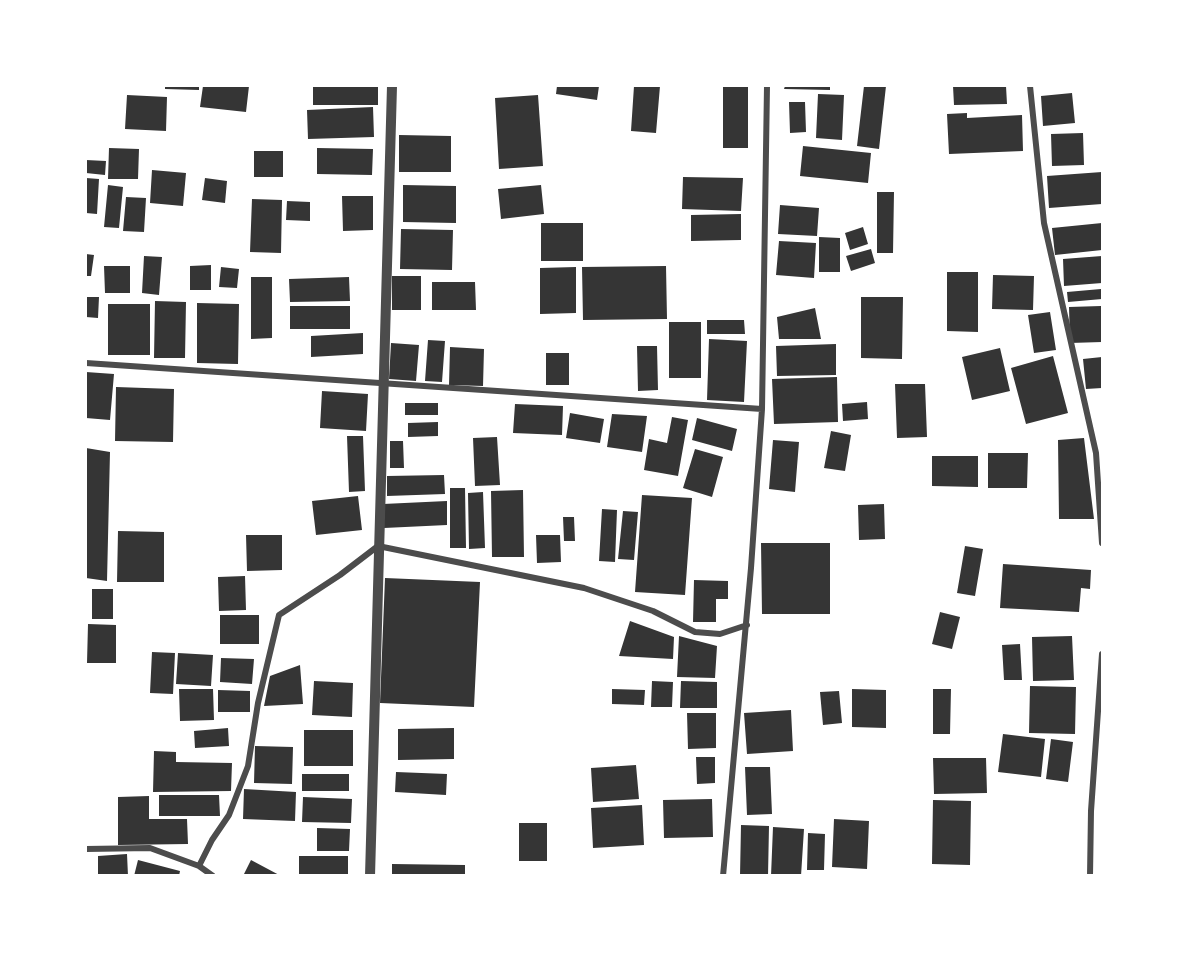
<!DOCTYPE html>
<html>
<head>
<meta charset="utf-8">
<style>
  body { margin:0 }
  #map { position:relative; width:1188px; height:961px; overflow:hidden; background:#fff; font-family:Figtree,sans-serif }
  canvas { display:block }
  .frame { position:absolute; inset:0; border:87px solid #fff; pointer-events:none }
</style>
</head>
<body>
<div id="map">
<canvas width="1188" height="961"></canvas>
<div class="frame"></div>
</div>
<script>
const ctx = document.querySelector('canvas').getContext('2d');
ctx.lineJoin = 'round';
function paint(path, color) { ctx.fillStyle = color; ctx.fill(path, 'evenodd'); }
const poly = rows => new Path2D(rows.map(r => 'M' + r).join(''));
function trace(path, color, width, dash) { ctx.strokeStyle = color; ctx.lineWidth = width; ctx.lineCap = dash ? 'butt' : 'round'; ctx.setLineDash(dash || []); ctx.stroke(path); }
const building = poly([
  [165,86,199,86,199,90,165,89],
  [203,86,249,86,246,112,200,107],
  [313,86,378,86,378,105,313,105],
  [557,86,599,86,597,100,556,94],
  [634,86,660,86,656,133,631,131],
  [785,86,830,86,830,90,784,89],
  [864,86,886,86,879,149,857,146],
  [953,86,1006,86,1007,104,954,105],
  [723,87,748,87,748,148,723,148],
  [1072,93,1075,123,1043,126,1041,96],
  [818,94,844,95,842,140,816,138],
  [127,95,167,97,166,131,125,129],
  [538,95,543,166,499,169,495,98],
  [789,102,805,102,806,132,790,133],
  [373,107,374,137,308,139,307,110],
  [967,113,967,118,1022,115,1023,151,949,154,947,114],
  [1083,133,1084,165,1052,166,1051,134],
  [399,135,451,136,451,172,399,172],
  [803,146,871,153,868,183,800,176],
  [109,148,139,149,138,179,108,179],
  [317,148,373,149,372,175,317,174],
  [254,151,283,151,283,177,254,177],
  [86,160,106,161,105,175,86,173],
  [152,170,186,173,183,206,150,203],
  [1102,172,1102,204,1049,208,1047,176],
  [683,177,743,178,741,211,682,209],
  [86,178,99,179,97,214,86,213],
  [205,178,227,181,225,203,202,200],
  [108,185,123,187,119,228,104,227],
  [403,185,456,186,456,223,403,222],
  [541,185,544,214,501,219,498,189],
  [877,192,894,192,893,253,877,253],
  [342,196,373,196,373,230,343,231],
  [126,197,146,198,144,232,123,231],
  [252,199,282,200,281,253,250,252],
  [287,201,310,202,310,221,286,220],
  [780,205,819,208,817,236,778,234],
  [741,214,741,240,691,241,691,215],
  [541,223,583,223,583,261,541,261],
  [1102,223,1102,250,1055,255,1052,228],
  [863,227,868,244,850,250,845,233],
  [401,229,453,230,452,270,400,269],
  [819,237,840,238,840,272,819,272],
  [779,241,816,243,814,278,776,275],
  [871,249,875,263,851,271,846,256],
  [86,254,94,255,91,276,86,276],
  [144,256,162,257,159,295,142,293],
  [1102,256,1102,283,1064,286,1063,259],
  [211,265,211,290,190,290,190,266],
  [104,266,130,266,130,293,105,293],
  [666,266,667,319,583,320,582,267],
  [221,267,239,269,237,288,219,287],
  [576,267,576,313,540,314,540,268],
  [947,272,978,272,978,332,947,331],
  [993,275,1034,276,1033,310,992,309],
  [392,276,421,276,421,310,392,310],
  [251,277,272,277,272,338,251,339],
  [349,277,350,301,290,302,289,279],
  [432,282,475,282,476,310,432,310],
  [1101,289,1102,299,1068,302,1067,292],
  [86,297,99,297,98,318,86,317],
  [861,297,903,297,902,359,861,358],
  [155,301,186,302,185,358,154,358],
  [197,303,239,304,238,364,197,363],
  [108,304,150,304,150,355,108,355],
  [290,306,350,306,350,329,290,329],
  [1101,306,1102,342,1070,343,1069,307],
  [815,308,821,339,779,339,777,317],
  [1050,312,1056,350,1034,353,1028,315],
  [707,320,744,320,745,334,707,334],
  [669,322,701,322,701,378,669,378],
  [363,333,363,354,311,357,311,336],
  [709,339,747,341,744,402,707,400],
  [428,340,445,341,442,382,425,381],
  [391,343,419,345,416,381,389,379],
  [836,344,836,375,777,376,776,346],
  [637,346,657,346,658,390,638,391],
  [450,347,484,349,483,386,449,385],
  [1000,348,1010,391,972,400,962,357],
  [546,353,569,353,569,385,546,385],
  [1053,356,1068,413,1026,424,1011,368],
  [1102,357,1102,388,1086,389,1083,359],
  [86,372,114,374,110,420,86,418],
  [837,377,838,422,774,424,772,379],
  [895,384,925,384,927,437,897,438],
  [116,387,174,389,173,442,115,441],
  [322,391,368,394,366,431,320,428],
  [867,402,868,419,843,421,842,404],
  [405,403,438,403,438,415,405,415],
  [515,404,563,406,562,435,513,433],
  [570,413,604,419,600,443,566,438],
  [612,414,647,416,642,452,607,447],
  [672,417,688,420,678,476,644,470,649,439,667,443],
  [697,418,737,429,732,451,692,440],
  [438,422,438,436,408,437,408,423],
  [831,431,851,435,845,471,824,468],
  [347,436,363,436,365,491,349,492],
  [497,437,500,485,475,486,473,438],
  [1084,438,1094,519,1059,519,1058,440],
  [773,440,799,442,795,492,769,489],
  [390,441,403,441,404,468,390,468],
  [86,448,110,452,107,581,86,578],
  [695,449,723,457,712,497,683,488],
  [988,453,1028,453,1027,488,988,488],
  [932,456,978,456,978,487,932,486],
  [444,475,445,494,387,496,387,476],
  [450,488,465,488,466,548,450,548],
  [523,490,524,557,492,557,491,491],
  [483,492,485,548,469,549,468,493],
  [642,495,692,498,685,595,635,592],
  [358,496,362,530,316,535,312,501],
  [447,501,447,525,384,528,383,504],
  [884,504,885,539,859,540,858,505],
  [602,509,617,510,615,562,599,561],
  [623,511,638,512,634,560,618,559],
  [563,517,574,517,575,541,564,541],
  [118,531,164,532,164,582,117,582],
  [246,535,282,535,282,570,247,571],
  [536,535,560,535,561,562,537,563],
  [761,543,830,543,830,614,762,614],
  [965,546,983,549,975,596,957,593],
  [1003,564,1091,570,1090,589,1081,588,1079,612,1000,608],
  [245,576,246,610,219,611,218,577],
  [385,578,480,582,474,707,380,703],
  [694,580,728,581,728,599,716,599,716,622,693,622],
  [92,589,113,589,113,619,92,619],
  [940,612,960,617,952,649,932,644],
  [220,615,259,615,259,644,220,644],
  [630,621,674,637,673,659,619,656],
  [88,624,116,625,116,663,87,663],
  [679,636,717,646,715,678,677,677],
  [1072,636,1074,680,1033,681,1032,637],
  [1020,644,1022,680,1004,680,1002,645],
  [152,652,175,653,173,694,150,693],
  [178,653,213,655,211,686,176,684],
  [221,658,254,659,252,684,220,682],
  [300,665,303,704,264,706,270,676],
  [314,681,353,683,352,717,312,715],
  [652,681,673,682,672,707,651,707],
  [681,681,717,682,717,708,680,708],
  [1030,686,1076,687,1075,734,1029,733],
  [179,689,213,689,214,720,180,721],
  [612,689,645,690,644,705,612,704],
  [852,689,886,690,886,728,852,727],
  [933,689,951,689,950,734,933,734],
  [218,690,250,691,250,712,218,712],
  [839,691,842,723,823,725,820,692],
  [791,710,793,751,747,754,744,713],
  [687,713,716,713,716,748,688,749],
  [228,728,229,746,195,748,194,731],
  [454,728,454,759,398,760,398,729],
  [304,730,353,730,353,766,304,766],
  [1003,734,1045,739,1041,777,998,772],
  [1051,739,1073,742,1068,782,1046,779],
  [255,746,293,747,292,784,254,783],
  [154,751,176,752,176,762,232,763,231,791,153,792],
  [696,757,715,757,715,783,697,784],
  [933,758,986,758,987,793,934,794],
  [636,765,639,799,593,802,591,768],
  [745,767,770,767,772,814,747,815],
  [396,772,447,774,446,795,395,792],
  [302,774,349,774,349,791,302,791],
  [244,789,296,792,295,821,243,819],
  [159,795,219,795,220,816,159,816],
  [149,796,149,819,187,819,188,844,118,845,118,797],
  [303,797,352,799,351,823,302,822],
  [712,799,713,837,664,838,663,800],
  [933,800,971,801,970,865,932,864],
  [642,805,644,845,593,848,591,808],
  [834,819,869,821,867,869,832,867],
  [519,823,547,823,547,861,519,861],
  [741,825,769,826,768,876,740,876],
  [773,827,804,829,801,876,771,876],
  [317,828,350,829,349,851,317,851],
  [808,833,825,834,824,870,807,870],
  [127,854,128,876,98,876,98,856],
  [299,856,348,856,348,876,299,876],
  [138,860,180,871,179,876,134,876],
  [251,860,281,876,243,876],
  [392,864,465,865,465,876,392,876]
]);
const minor = poly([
  [1030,86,1044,223,1096,453,1102,543],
  [86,363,762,409],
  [86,849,150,848,199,866,213,876],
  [199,866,212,840,229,815,248,766,258,703,279,615,340,575,378,546,584,588,653,611,695,632,720,634,747,625],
  [723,876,751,568,762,409,767,86],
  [1090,876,1091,811,1102,654]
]);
const tertiary = poly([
  [370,876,392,86]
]);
paint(building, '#353535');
trace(minor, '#4c4c4c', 6);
trace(tertiary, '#4c4c4c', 10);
</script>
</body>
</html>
